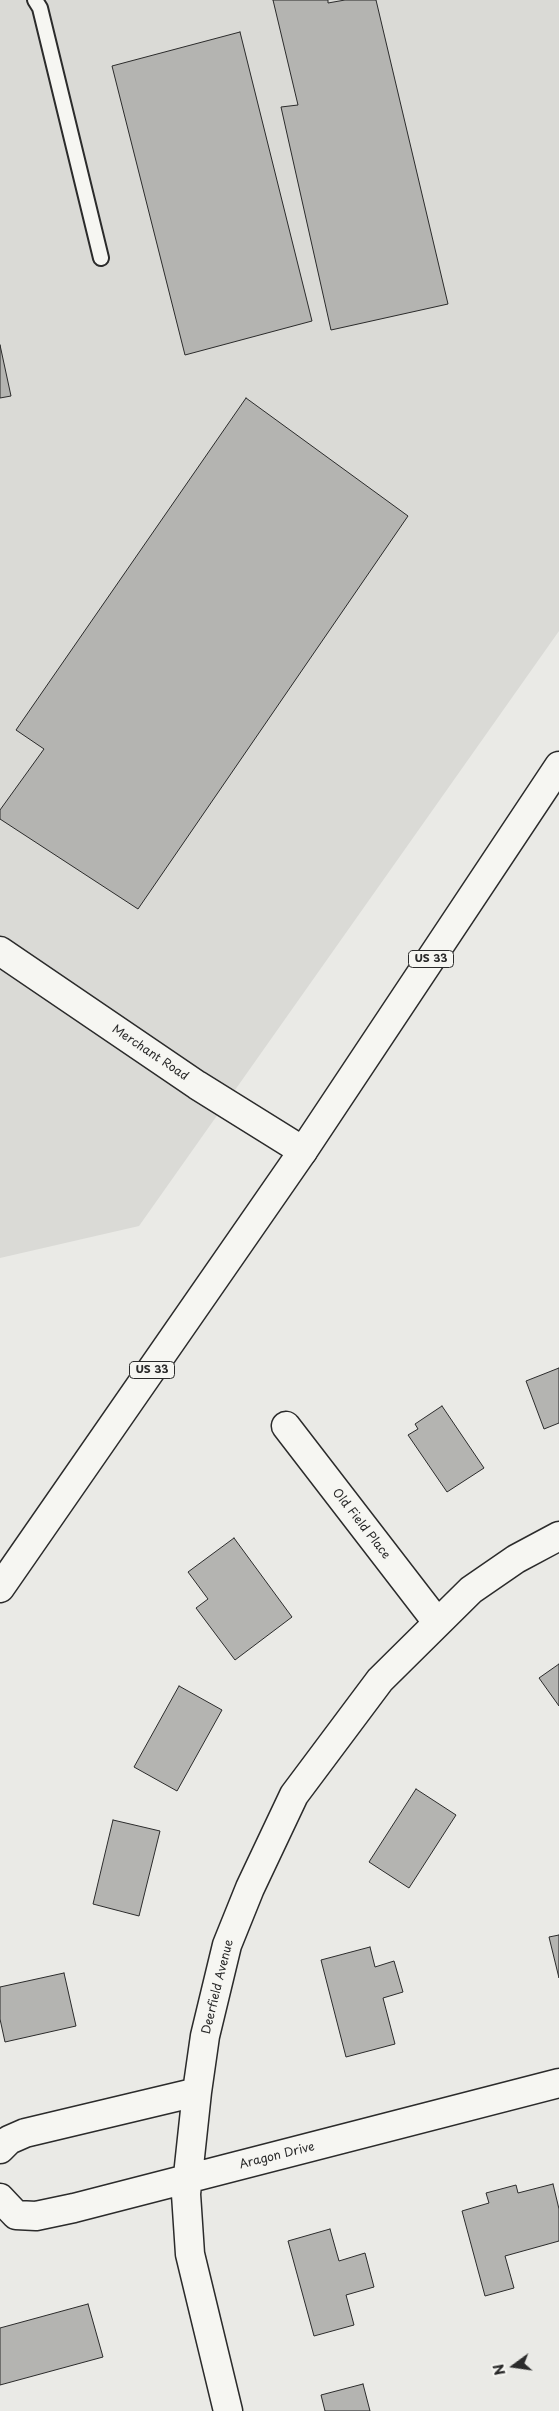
<!DOCTYPE html>
<html>
<head>
<meta charset="utf-8">
<style>
  body { margin:0 }
  #map { position:relative; width:559px; height:2411px; overflow:hidden; background:#eaeae6; font-family:"Playpen Sans",sans-serif }
  canvas { display:block }
  .north { position:absolute; left:489px; top:2341px; width:50px; height:50px; -webkit-text-stroke:4px #f6f6f2; paint-order:stroke; rotate:256deg; font-size:14px; font-weight:700; line-height:20px; text-align:center; color:#2b2b2b }
  .north::after { content:''; display:block; margin:auto; width:18px; height:22px; background:#2b2b2b; clip-path:polygon(50% 0,100% 100%,50% 72%,0 100%) }
</style>
</head>
<body>
<div id="map">
<canvas width="559" height="2411"></canvas>
<div class="north">N</div>
</div>
<script>
const ctx = document.querySelector('canvas').getContext('2d');
ctx.lineJoin = 'round';
function paint(path, color) { ctx.fillStyle = color; ctx.fill(path, 'evenodd'); }
const poly = rows => new Path2D(rows.map(r => 'M' + r).join(''));
function trace(path, color, width, dash) { ctx.strokeStyle = color; ctx.lineWidth = width; ctx.lineCap = dash ? 'butt' : 'round'; ctx.setLineDash(dash || []); ctx.stroke(path); }
function label(font, color, halo, rows, align = 'center') {
  ctx.font = font + ' "Playpen Sans",sans-serif'; ctx.lineWidth = 4.5; ctx.setLineDash([]); ctx.textBaseline = 'middle'; ctx.strokeStyle = halo; ctx.fillStyle = color; for (const [text, x, y, turn = 0] of rows) {
    ctx.save(); ctx.translate(x, y); ctx.rotate((+turn || 0) * Math.PI / 180); ctx.textAlign = isNaN(turn) ? turn : align; if (halo) ctx.strokeText(text, 0, 0); ctx.fillText(text, 0, 0); ctx.restore();
  }
}
const built = poly([
  [0,0,559,0,559,631,139,1226,0,1258]
]);
const building = poly([
  [273,0,328,0,328,3,345,0,376,0,448,304,331,330,281,107,298,105,273,0],
  [240,32,312,321,185,355,112,66,240,32],
  [0,345,11,396,0,398,0,345],
  [246,398,408,516,138,909,0,819,0,810,44,749,16,730,246,398],
  [559,1368,559,1423,544,1429,526,1381,559,1368],
  [442,1406,484,1468,447,1492,408,1435,418,1429,415,1424,442,1406],
  [234,1538,292,1617,235,1660,196,1608,208,1599,188,1572,234,1538],
  [559,1664,559,1706,539,1678,559,1664],
  [179,1686,222,1710,177,1791,134,1767,179,1686],
  [416,1789,456,1815,409,1888,369,1862,416,1789],
  [113,1820,160,1831,139,1916,93,1904,113,1820],
  [559,1935,559,1978,549,1937,559,1935],
  [370,1947,375,1967,394,1961,403,1992,383,1998,395,2044,346,2057,321,1960,370,1947],
  [64,1973,76,2026,5,2042,0,2019,0,1987,64,1973],
  [553,2184,559,2209,559,2241,505,2256,514,2288,485,2296,462,2211,489,2203,486,2193,516,2185,518,2193,553,2184],
  [330,2229,339,2261,365,2253,374,2287,346,2295,354,2325,314,2336,288,2241,330,2229],
  [88,2304,103,2357,0,2385,0,2328,88,2304],
  [363,2384,370,2411,325,2411,321,2395,363,2384]
]);
const service = poly([
  [35,0,40,8,101,258]
]);
const minor = poly([
  [286,1426,437,1622],
  [0,2149,9,2140,25,2133,197,2092],
  [0,2198,16,2215,36,2216,74,2208,559,2083],
  [228,2411,190,2254,186,2194,197,2092,205,2036,227,1945,250,1888,294,1795,380,1680,471,1590,516,1559,559,1536]
]);
const tertiary = poly([
  [0,951,197,1085,303,1151]
]);
const trunk = poly([
  [0,1588,303,1151,559,766]
]);
const shields = [
  [431,959,45],
  [152,1370,45]
];
const shieldNames = [
  ["US 33",431,959],
  ["US 33",152,1370]
];
const streetNames = [
  ["Merchant Road",150,1053,34],
  ["Old Field Place",361,1524,52],
  ["Deerfield Avenue",218,1987,-76],
  ["Aragon Drive",277,2156,-14]
];
paint(built, '#dadad6');
paint(building, '#b4b4b1');
trace(building, '#2b2b2b', 1);
trace(service, '#2b2b2b', 18);
trace(minor, '#2b2b2b', 31);
trace(tertiary, '#2b2b2b', 31);
trace(trunk, '#2b2b2b', 31);
trace(service, '#f6f6f2', 14);
trace(minor, '#f6f6f2', 28);
trace(tertiary, '#f6f6f2', 28);
trace(trunk, '#f6f6f2', 28);
for (const [x, y, w] of shields) { const box = new Path2D(); box.roundRect(x - w / 2, y - 8.5, w, 17, 4); ctx.fillStyle = '#f6f6f2'; ctx.fill(box); trace(box, '#2b2b2b', 1); }
label('bold 11px', '#2b2b2b', null, shieldNames);
label('12px', '#2b2b2b', '#f6f6f2', streetNames);
</script>
</body>
</html>
